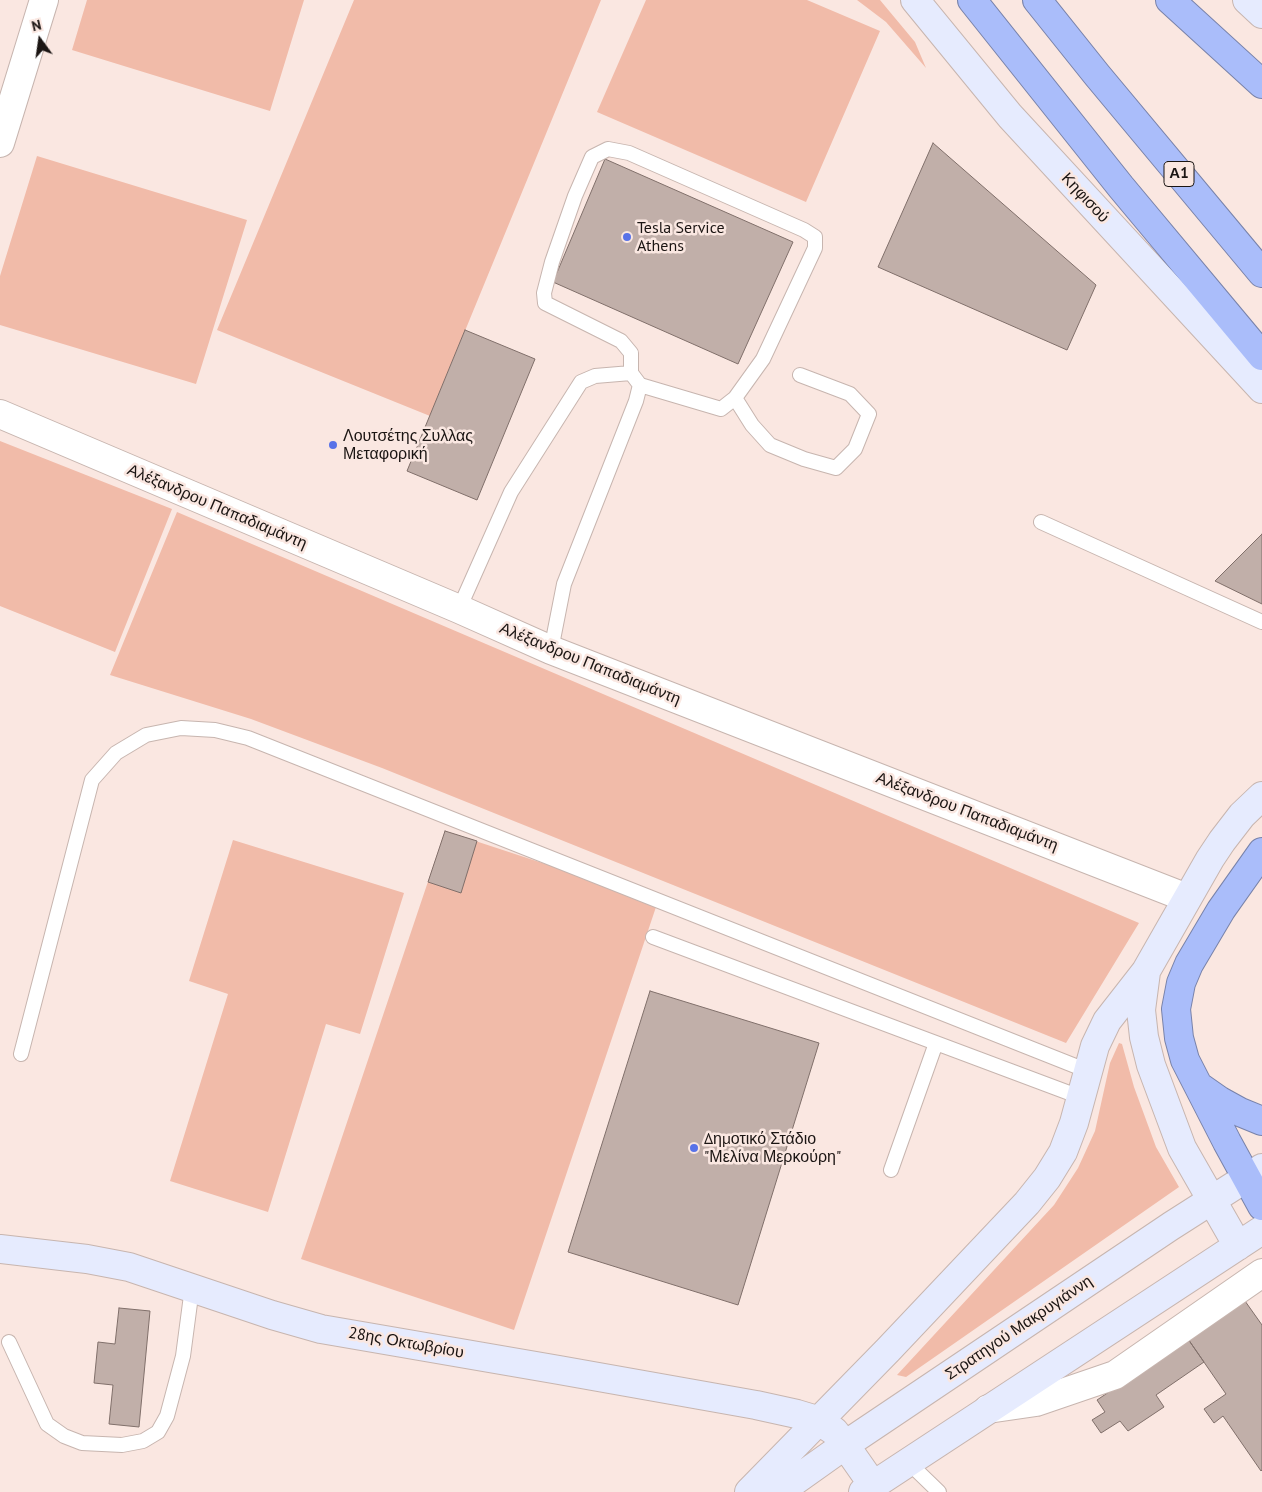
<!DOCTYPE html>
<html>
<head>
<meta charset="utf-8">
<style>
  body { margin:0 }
  #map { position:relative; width:1262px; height:1492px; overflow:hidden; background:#fae7e1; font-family:"PT Sans",sans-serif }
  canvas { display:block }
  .north { position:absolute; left:15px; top:15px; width:50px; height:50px; -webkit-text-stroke:4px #fae7e1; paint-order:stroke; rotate:346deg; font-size:14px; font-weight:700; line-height:20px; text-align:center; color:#1b1513 }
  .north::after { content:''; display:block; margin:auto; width:18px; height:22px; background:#1b1513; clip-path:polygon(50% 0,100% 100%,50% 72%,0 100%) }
</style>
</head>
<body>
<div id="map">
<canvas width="1262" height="1492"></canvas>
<div class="north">N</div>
</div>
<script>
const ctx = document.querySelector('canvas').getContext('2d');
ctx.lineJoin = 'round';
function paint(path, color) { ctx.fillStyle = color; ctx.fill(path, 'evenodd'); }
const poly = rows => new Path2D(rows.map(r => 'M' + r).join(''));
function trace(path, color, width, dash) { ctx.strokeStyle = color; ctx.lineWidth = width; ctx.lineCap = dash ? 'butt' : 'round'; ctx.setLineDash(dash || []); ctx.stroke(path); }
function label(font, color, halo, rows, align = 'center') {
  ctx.font = font + ' "PT Sans",sans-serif'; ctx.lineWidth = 5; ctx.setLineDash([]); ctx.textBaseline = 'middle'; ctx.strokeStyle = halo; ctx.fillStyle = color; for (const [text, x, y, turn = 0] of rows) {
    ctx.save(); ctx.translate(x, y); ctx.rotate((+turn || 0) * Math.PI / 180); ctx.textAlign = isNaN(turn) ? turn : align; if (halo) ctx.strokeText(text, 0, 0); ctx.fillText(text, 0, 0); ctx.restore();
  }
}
const green = poly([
  [87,0,304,0,270,111,72,50],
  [354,0,601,0,430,416,217,330],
  [646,0,807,0,880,31,806,202,597,112],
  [857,0,880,0,915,42,926,68,886,22],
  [37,156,247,220,196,384,0,325,0,276],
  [0,441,172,509,115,652,0,606],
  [177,512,1139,923,1066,1043,382,768,251,719,110,675],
  [445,831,658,901,514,1330,301,1259],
  [233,840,404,893,360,1034,326,1024,268,1212,170,1181,228,994,189,981],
  [1119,1043,1122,1044,1134,1087,1156,1147,1179,1187,906,1377,897,1375,1054,1205,1078,1168,1095,1131,1110,1063]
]);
const building = poly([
  [933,143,1096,285,1067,350,878,267,933,143],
  [605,159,793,242,738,364,553,282,605,159],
  [465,330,535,359,477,500,407,471,465,330],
  [1262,534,1262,604,1215,581,1262,534],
  [445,831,477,841,461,893,428,882,445,831],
  [650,991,819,1043,738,1305,568,1252,650,991],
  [1245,1301,1262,1325,1262,1470,1261,1471,1223,1416,1214,1423,1204,1409,1226,1394,1188,1339,1245,1301],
  [119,1308,150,1311,139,1427,109,1424,113,1385,94,1383,98,1342,115,1344,119,1308],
  [1188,1339,1204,1362,1156,1395,1164,1407,1128,1431,1120,1421,1101,1433,1092,1420,1105,1412,1097,1400,1188,1339]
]);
const lane = poly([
  [631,373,631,353,621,341,545,303,544,293,552,262,575,196,592,157,608,149,629,153,804,230,815,237,815,248,763,359,735,398,721,409,640,385],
  [735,398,752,425,770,445,804,459,836,468,855,449,869,414,850,394,800,375],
  [1041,522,1262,622],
  [459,609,511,492,581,382,595,376,631,373,640,385,636,401,564,584,551,650],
  [653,937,1080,1097],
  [21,1054,92,780,116,753,146,735,181,728,215,730,248,738,1088,1071],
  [891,1170,936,1043],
  [9,1342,47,1424,64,1436,82,1443,122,1445,143,1441,158,1432,167,1416,183,1356,192,1288],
  [908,1462,939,1492]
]);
const street = poly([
  [0,143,44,0],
  [0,414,459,609,551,650,1187,898],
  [988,1409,1036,1402,1115,1375,1262,1273]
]);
const secondary = poly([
  [915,0,1010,116,1262,389],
  [1247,0,1262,14],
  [1146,972,1141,1010,1144,1037,1151,1065,1182,1148,1238,1246],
  [0,1249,87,1259,129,1267,272,1315,321,1329,559,1370,756,1405,797,1414,817,1420,834,1431,845,1445,873,1485],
  [749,1492,888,1350,1027,1203,1047,1178,1063,1152,1074,1123,1095,1046,1107,1021,1146,971,1210,859,1222,841,1242,815,1262,796],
  [779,1492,845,1445,1171,1226,1262,1168],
  [863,1492,1262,1230]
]);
const highway = poly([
  [972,0,1121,187,1262,356],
  [1037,0,1097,75,1262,273],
  [1170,0,1262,84],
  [1262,852,1221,910,1189,964,1181,983,1176,1009,1179,1038,1185,1060,1227,1142,1262,1206],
  [1200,1087,1220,1101,1240,1112,1262,1121]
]);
const markers = [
  [627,237,5,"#5872e8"],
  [333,445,5,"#5872e8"],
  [694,1148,5,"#5872e8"]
];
const shields = [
  [1179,174,30]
];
const shieldNames = [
  ["Α1",1179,174]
];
const streetNames = [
  ["Κηφισού",1085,198,47],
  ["Αλέξανδρου Παπαδιαμάντη",217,507,23],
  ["Αλέξανδρου Παπαδιαμάντη",590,664,22],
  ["Αλέξανδρου Παπαδιαμάντη",967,812,21],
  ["Στρατηγού Μακρυγιάννη",1019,1328,-34],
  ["28ης Οκτωβρίου",406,1343,10]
];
const poiNames = [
  ["Tesla Service",637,228],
  ["Athens",637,246],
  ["Λουτσέτης Συλλας",343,436],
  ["Μεταφορική",343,454],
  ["Δημοτικό Στάδιο",704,1139],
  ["\"Μελίνα Μερκούρη\"",704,1157]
];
paint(green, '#f1bba9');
paint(building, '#c1afa9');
trace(building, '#806f6a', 1);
trace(lane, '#c7b5af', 16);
trace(street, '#c7b5af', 30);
trace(secondary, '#c7b5af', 30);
trace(highway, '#7882a9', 30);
trace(lane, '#fff', 14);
trace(street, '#fff', 28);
trace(secondary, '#e6ebfe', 28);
trace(highway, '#aabdfa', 28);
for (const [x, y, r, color] of markers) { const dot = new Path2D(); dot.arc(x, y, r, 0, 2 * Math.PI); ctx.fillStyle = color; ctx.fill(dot); trace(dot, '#fae7e1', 2); }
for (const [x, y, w] of shields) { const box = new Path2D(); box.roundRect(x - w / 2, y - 12.5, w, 25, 4); ctx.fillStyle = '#fae7e1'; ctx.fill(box); trace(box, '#1b1513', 1); }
label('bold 15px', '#1b1513', null, shieldNames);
label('16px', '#1b1513', '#fae7e1', streetNames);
label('16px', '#1b1513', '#fae7e1', poiNames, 'left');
</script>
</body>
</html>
